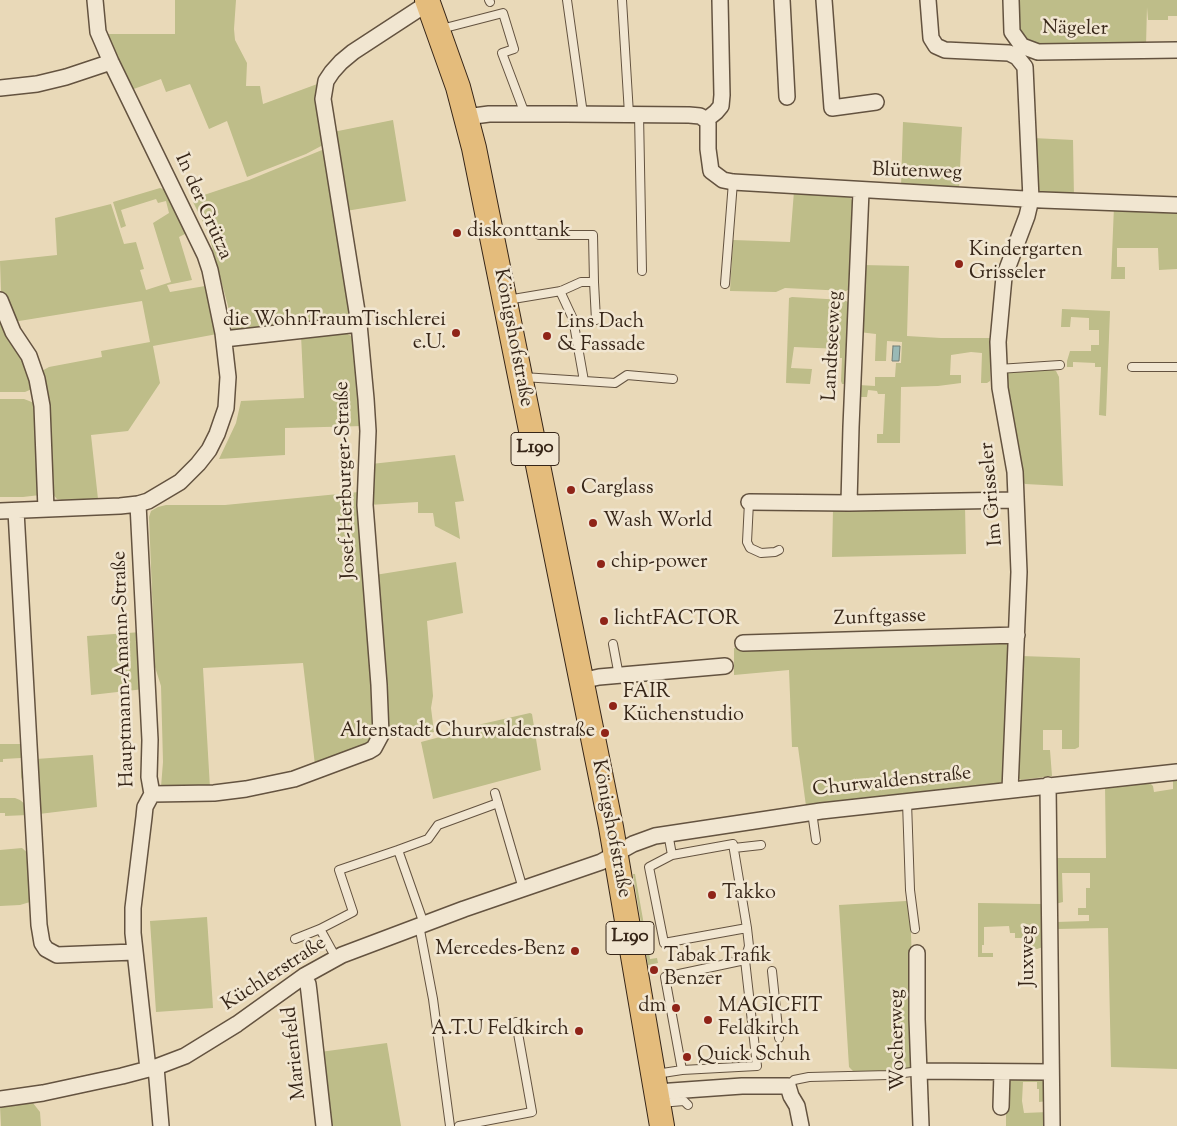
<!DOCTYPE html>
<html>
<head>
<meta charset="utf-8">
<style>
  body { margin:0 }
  canvas { display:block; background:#e9d9b8 }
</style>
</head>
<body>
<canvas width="1177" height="1126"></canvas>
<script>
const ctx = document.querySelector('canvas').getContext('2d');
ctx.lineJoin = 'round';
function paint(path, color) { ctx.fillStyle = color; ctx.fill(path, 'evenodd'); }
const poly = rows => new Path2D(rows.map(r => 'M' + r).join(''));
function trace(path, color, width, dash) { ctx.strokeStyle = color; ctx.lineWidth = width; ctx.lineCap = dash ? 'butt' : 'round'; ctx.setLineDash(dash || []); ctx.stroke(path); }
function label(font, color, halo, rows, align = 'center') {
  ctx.font = font + ' "Sorts Mill Goudy",serif'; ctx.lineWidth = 5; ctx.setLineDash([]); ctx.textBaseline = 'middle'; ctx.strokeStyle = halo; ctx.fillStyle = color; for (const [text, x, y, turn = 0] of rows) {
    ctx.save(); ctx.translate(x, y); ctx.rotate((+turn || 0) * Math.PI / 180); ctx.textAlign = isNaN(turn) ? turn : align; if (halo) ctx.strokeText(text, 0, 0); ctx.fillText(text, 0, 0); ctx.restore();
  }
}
const green = poly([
  [175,0,236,0,234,29,235,40,247,63,246,86,260,86,263,104,320,83,324,143,323,145,306,154,247,177,227,121,209,129,190,84,166,92,161,79,131,90,106,34,175,34],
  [1017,0,1177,0,1177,16,1168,16,1168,20,1148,20,1147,7,1146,46,1037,48,1020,36],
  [393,120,406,201,346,211,333,132],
  [903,122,962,127,959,190,901,187],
  [1033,138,1073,140,1074,198,1036,193],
  [322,150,326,151,351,313,348,318,236,332,232,330,228,306,208,232,193,202,201,196,249,180],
  [160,188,170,191,189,232,179,237,192,280,167,285,170,292,205,286,208,288,217,334,153,346,160,383,128,431,91,435,98,499,62,500,57,499,51,492,40,372,49,367,102,357,101,351,150,342,142,301,13,322,1,291,0,261,57,255,55,218,111,204,124,244,136,242,144,269,140,270,146,290,171,282,153,223,169,213,166,201,158,203,156,199,121,210,126,226,121,228,113,202],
  [794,191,843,193,850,197,853,202,855,209,850,289,846,291,785,288,776,292,730,291,733,240,790,242],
  [1114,206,1177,209,1177,269,1159,270,1158,248,1117,248,1117,267,1125,267,1125,279,1111,279],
  [862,265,909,266,907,336,941,338,991,338,990,381,987,383,981,383,982,353,971,352,951,355,950,375,961,375,961,383,938,386,901,387,900,443,877,443,877,434,883,434,885,394,878,394,877,391,868,390,867,397,858,397,859,385,875,386,875,377,895,377,896,363,901,363,902,342,887,341,886,361,875,361,876,334,859,332],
  [792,297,844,300,848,302,850,306,847,380,845,384,842,384,841,381,842,358,840,358,840,349,794,347,791,368,812,369,810,384,786,383,789,298],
  [1062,309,1110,311,1106,416,1099,415,1101,367,1095,367,1095,363,1073,362,1073,367,1067,367,1067,361,1070,351,1091,351,1091,345,1099,345,1099,330,1089,330,1089,318,1071,317,1070,327,1061,327],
  [0,313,26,365,32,389,25,392,0,392],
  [344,332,353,337,363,426,285,428,285,455,219,459,236,423,241,401,304,398,301,335],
  [1050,369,1056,371,1059,377,1063,486,1025,484,1021,480,1004,379,1007,374,1012,371],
  [0,399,24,399,37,404,40,495,23,497,0,497],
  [455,455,464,501,455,502,460,539,435,526,433,513,418,513,418,502,369,505,371,464],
  [359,492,374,733,371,740,365,746,315,765,303,663,203,668,210,788,161,787,163,762,161,686,155,667,149,517,151,511,158,507,166,505,225,505],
  [965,506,966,554,832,557,833,509],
  [456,562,463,613,427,621,433,696,431,708,434,732,398,738,393,736,387,729,375,575],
  [141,632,144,689,91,695,87,636],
  [1009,639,1004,781,994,785,806,806,798,747,792,747,789,670,734,675,734,648],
  [1021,656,1080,658,1079,747,1075,749,1062,749,1062,730,1043,730,1043,750,1050,750,1052,776,1021,780,1018,778],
  [530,713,532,714,541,770,433,799,421,742,459,732,473,726],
  [0,744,24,744,24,787,21,777,21,758,3,759,3,762,0,762],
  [93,755,97,807,39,814,36,759],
  [1173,778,1177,779,1177,1069,1111,1067,1108,928,1056,929,1056,922,1089,921,1089,915,1078,915,1078,908,1086,908,1086,888,1090,888,1090,873,1062,873,1063,902,1055,904,1055,858,1106,858,1105,785,1143,782,1150,783,1153,786,1154,792,1173,789],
  [0,798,15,798,20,800,26,805,28,815,5,816,5,813,0,813],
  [22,848,30,855,33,899,30,902,20,905,0,906,0,850],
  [633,874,635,874,650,959,657,958,658,963,648,965],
  [906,901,910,903,913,994,913,1064,911,1068,905,1070,855,1073,849,1067,839,905],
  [978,903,1043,904,1043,947,1037,949,1022,949,1022,938,1015,938,1015,933,1010,933,1009,926,984,927,984,945,982,945,982,953,993,953,993,957,978,957],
  [207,917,213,1008,156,1012,150,921],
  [387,1043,401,1126,327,1126,320,1052],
  [1006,1076,1047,1076,1048,1101,1039,1102,1039,1089,1037,1089,1037,1082,1023,1082,1022,1101,1024,1113,1048,1112,1049,1126,1006,1126],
  [33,1103,40,1112,41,1126,1,1126,0,1106]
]);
const water = poly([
  [893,346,900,346,899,361,892,361,893,346]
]);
const lane = poly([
  [489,0,490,2],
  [567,0,583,114],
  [622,0,629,114],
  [441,29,503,13,514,49,502,53,525,114],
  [639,114,642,271],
  [594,282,596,320],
  [725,284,733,182],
  [560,291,573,319,584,381],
  [507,300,561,291,581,282,594,282,593,235,539,235],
  [1132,367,1177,367],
  [998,369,1060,365],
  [523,377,615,383,627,375,673,379],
  [749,502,747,542,750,548,761,553,775,552,779,550],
  [613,644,619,676],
  [495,793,523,889],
  [907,802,910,890,915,929],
  [812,812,816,840],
  [668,833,672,855],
  [734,848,761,845],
  [398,850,428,839,438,825,498,803],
  [419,925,433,999,450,1126],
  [320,929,336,958],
  [295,939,320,929,353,912,339,870,398,850,424,924],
  [772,971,779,1038],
  [682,1070,665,977,745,960],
  [656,1074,682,1070,757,1066,745,960,749,946,747,928,733,844,672,855,649,867,664,943,747,928],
  [788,1086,794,1080,809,1077,889,1075,919,1071],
  [660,1103,684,1101,688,1105],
  [459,1126,532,1112,516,1022]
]);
const street = poly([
  [782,0,787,97],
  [824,0,832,108,876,102],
  [928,0,931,38,936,46,945,50,1009,53,1017,57,1025,67,1031,199,1027,216,1004,277,998,342,1000,388,1015,472,1019,572,1010,790],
  [1011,0,1012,32,1022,46,1038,52,1177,50],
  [0,88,37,84,66,77,111,62],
  [466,117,489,114,566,114,689,115,700,116,706,120,708,123,708,149,711,171,723,180,733,182,1042,200,1177,205],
  [706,120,716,112,721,106,722,95,720,0],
  [861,191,851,427,849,503,1016,500],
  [0,300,13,332,29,356,37,379,42,406,46,509],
  [224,339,359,324],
  [749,502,849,503],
  [138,504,150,740,149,777,152,794,145,807,144,817,133,908,133,933,148,1069],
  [0,511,120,506,138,504,148,501,180,482,198,464,209,450,217,434,226,408,228,377,223,333,210,270,205,255,111,62,98,32,95,0],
  [16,511,39,925,42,943,46,949,57,955,134,952],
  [743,643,1017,635],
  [581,681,599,677,725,666],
  [1048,785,1052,1126],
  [152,794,214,793,246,789,294,779,369,751,374,748,381,735,379,685,365,505,368,431,366,399,359,324,323,99,326,81,332,72,341,62,353,52,428,3],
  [917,953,917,1019,921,1126],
  [304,976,308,984,309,992,324,1126],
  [156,1067,161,1126],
  [919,1071,1051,1072],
  [657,1092,742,1086,788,1086,791,1096,797,1106,801,1126],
  [0,1099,43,1093,122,1076,156,1067,185,1056,237,1024,304,976,342,955,464,909,601,862,633,844,655,836,821,811,1177,772],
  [1001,1107,1002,1072]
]);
const primary = poly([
  [427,0,458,87,474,148,611,827,662,1126]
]);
const markers = [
  [457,233,5,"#8f2418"],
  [959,264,5,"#8f2418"],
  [456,333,5,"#8f2418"],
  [547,336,5,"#8f2418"],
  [571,490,5,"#8f2418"],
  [593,523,5,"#8f2418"],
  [601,564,5,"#8f2418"],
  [604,621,5,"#8f2418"],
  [613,706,5,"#8f2418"],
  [605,733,5,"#8f2418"],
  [712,895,5,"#8f2418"],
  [575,951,5,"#8f2418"],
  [654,970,5,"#8f2418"],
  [676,1008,5,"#8f2418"],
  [708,1020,5,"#8f2418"],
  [579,1031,5,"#8f2418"],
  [687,1057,5,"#8f2418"]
];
const shields = [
  [535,449,48],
  [630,938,48]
];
const shieldNames = [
  ["L190",535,449],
  ["L190",630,938]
];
const streetNames = [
  ["Nägeler",1075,30,1],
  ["Blütenweg",917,173,2],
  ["In der Grütza",202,207,66],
  ["Königshofstraße",512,338,79],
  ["Landtseeweg",834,346,-87],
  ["Josef-Herburger-Straße",347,480,-92],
  ["Im Grisseler",993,494,-95],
  ["Zunftgasse",880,619,-2],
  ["Hauptmann-Amann-Straße",125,669,-92],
  ["Churwaldenstraße",892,783,-6],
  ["Königshofstraße",610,829,79],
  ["Juxweg",1030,956,-90],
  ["Küchlerstraße",275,975,-33],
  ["Wocherweg",899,1040,-91],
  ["Marienfeld",296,1053,-96]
];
const poiNames = [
  ["diskonttank",467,233],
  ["Kindergarten",969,252],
  ["Grisseler",969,275],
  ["die WohnTraumTischlerei",446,322,"right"],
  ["e.U.",446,345,"right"],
  ["Lins Dach",557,324],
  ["& Fassade",557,347],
  ["Carglass",581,490],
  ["Wash World",603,523],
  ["chip-power",611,564],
  ["lichtFACTOR",614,621],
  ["FAIR",623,694],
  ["Küchenstudio",623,717],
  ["Altenstadt Churwaldenstraße",595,733,"right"],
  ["Takko",722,895],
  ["Mercedes-Benz",565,951,"right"],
  ["Tabak Trafik",664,958],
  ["Benzer",664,981],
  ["dm",666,1008,"right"],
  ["MAGICFIT",718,1008],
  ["Feldkirch",718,1031],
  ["A.T.U Feldkirch",569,1031,"right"],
  ["Quick Schuh",697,1057]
];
paint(green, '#bebd89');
paint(water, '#99b9b6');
trace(water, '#727e77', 1);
trace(lane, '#645340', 10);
trace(street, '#645340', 18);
trace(primary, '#372618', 26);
trace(lane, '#f1e6d1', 8);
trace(street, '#f1e6d1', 15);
trace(primary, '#e4bc7c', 24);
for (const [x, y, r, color] of markers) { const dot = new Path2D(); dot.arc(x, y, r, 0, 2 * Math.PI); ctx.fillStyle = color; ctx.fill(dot); trace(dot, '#f1e6d1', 2); }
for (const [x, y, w] of shields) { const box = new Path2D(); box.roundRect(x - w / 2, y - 16.5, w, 33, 4); ctx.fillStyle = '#f1e6d1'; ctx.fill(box); trace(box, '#372618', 1); }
label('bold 19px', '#372618', null, shieldNames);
label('20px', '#372618', '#f1e6d1', streetNames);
label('20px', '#372618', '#f1e6d1', poiNames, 'left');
</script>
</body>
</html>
